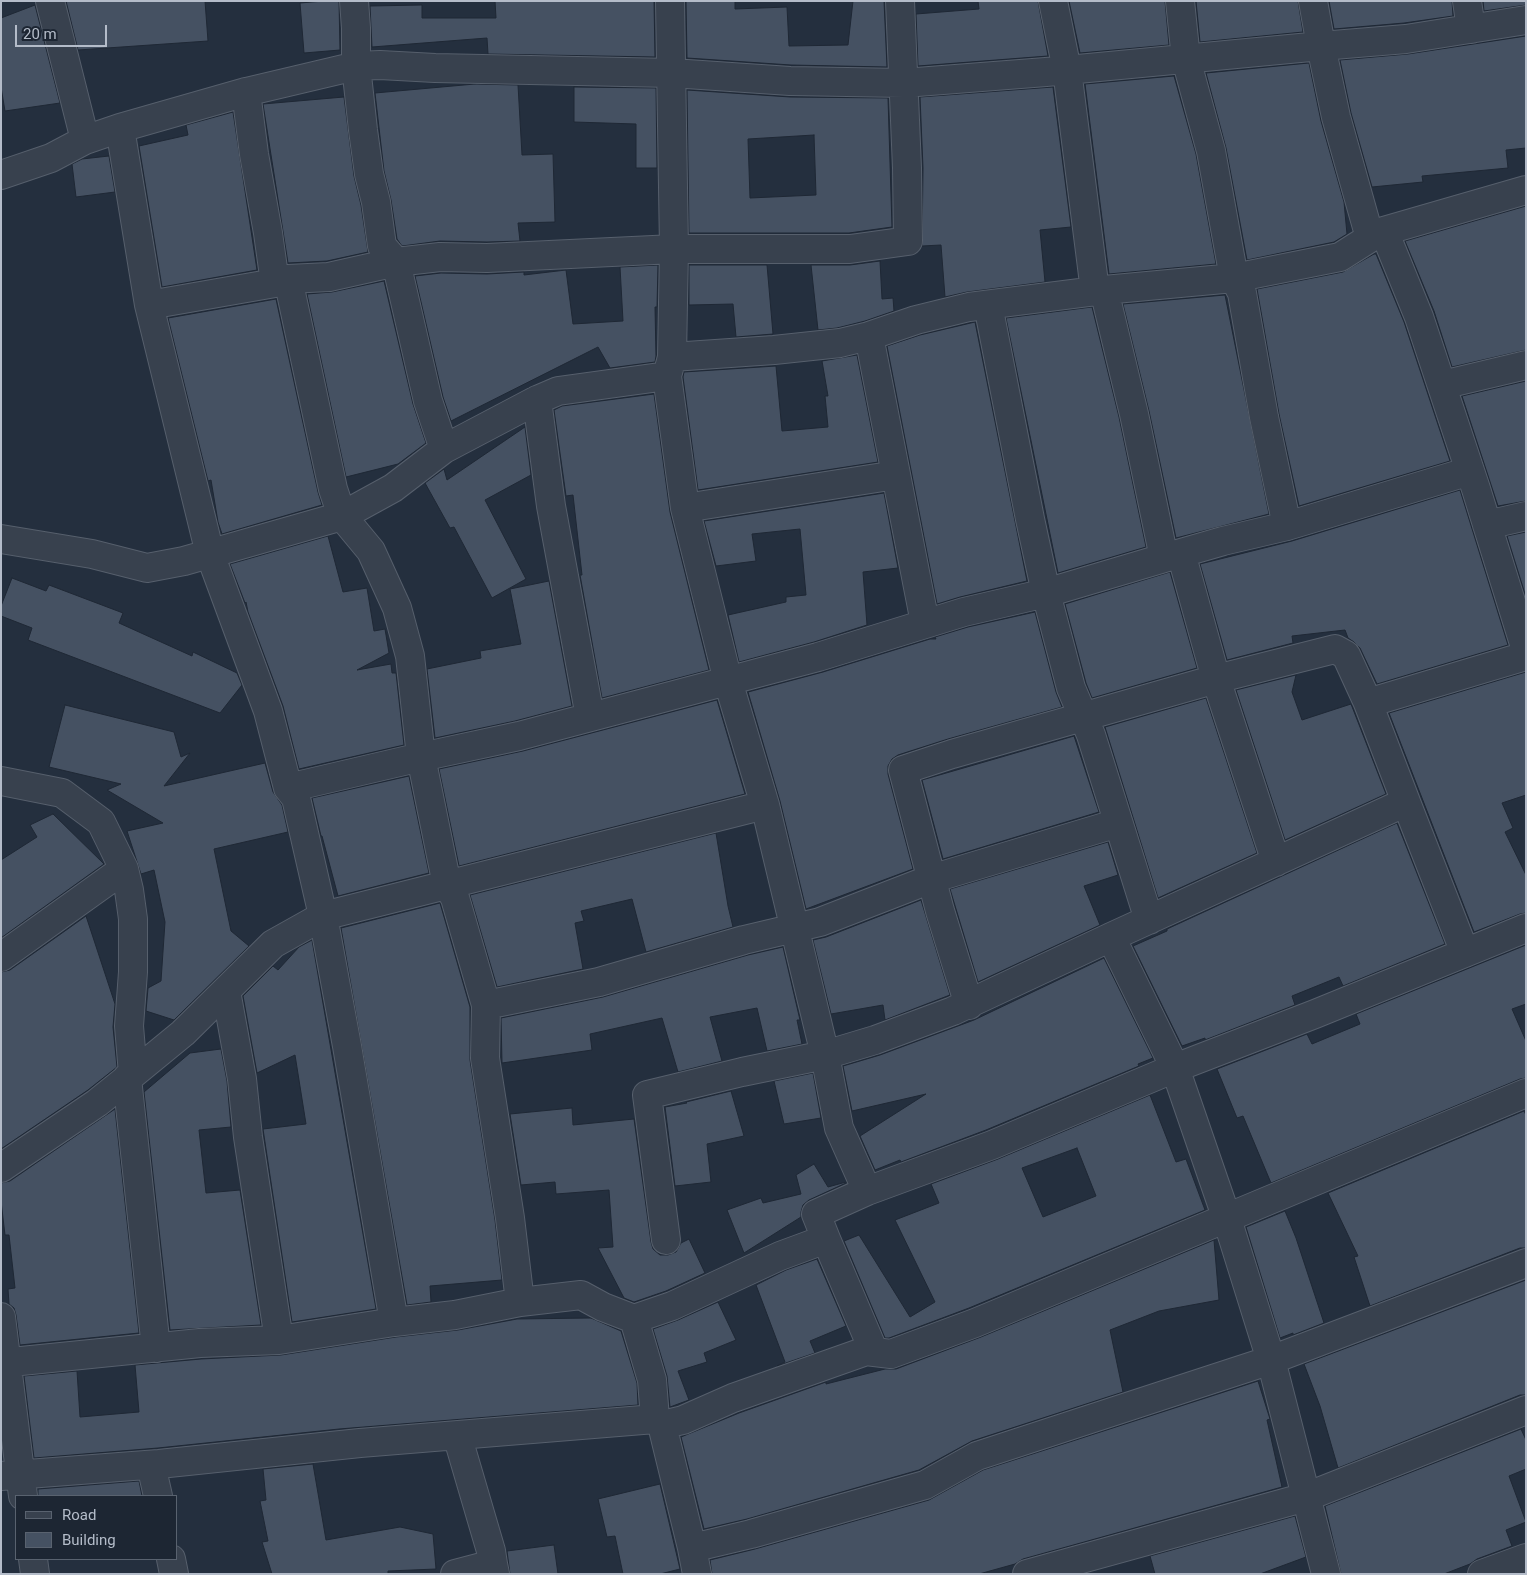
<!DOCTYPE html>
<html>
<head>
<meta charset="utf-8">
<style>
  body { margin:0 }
  #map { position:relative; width:1527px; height:1575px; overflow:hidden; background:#242f3e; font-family:Roboto,sans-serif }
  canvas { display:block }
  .frame { position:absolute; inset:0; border:2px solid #b4bcc9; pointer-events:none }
  .legend { position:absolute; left:15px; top:1495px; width:162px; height:65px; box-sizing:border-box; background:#1d2633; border:1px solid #59626f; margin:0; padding:6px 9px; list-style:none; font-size:15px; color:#b4bcc9 }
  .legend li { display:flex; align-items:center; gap:10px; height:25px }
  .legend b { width:25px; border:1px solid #59626f }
  .scale { position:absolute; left:15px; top:25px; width:92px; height:22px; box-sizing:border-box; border:2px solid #b4bcc9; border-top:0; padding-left:6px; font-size:15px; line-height:18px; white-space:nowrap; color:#b4bcc9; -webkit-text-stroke:4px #1d2633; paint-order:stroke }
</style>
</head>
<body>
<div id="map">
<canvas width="1527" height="1575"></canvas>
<div class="frame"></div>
<ul class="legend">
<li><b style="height:6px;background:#38414e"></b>Road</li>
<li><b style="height:14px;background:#455162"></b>Building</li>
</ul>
<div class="scale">20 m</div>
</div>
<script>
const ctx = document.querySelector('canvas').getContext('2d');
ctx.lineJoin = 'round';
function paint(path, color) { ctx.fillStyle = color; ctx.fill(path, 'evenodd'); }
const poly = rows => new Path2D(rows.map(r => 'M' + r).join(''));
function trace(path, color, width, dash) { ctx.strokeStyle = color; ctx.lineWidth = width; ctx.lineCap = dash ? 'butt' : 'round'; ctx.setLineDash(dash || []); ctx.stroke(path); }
const building = poly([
  [66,1,205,1,208,41,78,50,66,1],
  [324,1,339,1,340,50,304,53,300,3,324,1],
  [495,1,654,1,655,57,488,54,487,38,372,47,370,6,422,5,422,18,496,18,495,1],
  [686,1,735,1,735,9,787,7,789,46,848,45,853,1,884,1,887,67,791,65,687,58,686,1],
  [978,1,1038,1,1048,56,918,66,916,14,979,9,978,1],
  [1069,1,1165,1,1169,45,1080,53,1069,1],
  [1196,1,1298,1,1303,32,1200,42,1196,1],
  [1329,1,1452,1,1453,16,1404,23,1334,29,1329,1],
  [1483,1,1526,1,1526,5,1484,11,1483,1],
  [35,5,60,103,5,111,1,87,1,18,35,5],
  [1526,36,1526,148,1506,150,1508,168,1422,176,1423,182,1372,187,1351,113,1340,60,1408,54,1526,36],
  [1309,63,1321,121,1344,202,1347,234,1334,242,1247,260,1226,148,1206,73,1309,63],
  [1174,76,1196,154,1216,264,1109,274,1085,84,1174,76],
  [475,84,518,85,522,155,553,154,555,222,518,223,520,241,487,242,440,241,402,246,397,239,391,200,384,171,375,93,475,84],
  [574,87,656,88,657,168,636,168,636,124,574,122,574,87],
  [1053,87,1071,227,1040,230,1045,282,967,292,945,297,941,245,922,246,923,168,920,97,1053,87],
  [687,90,790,97,888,98,892,227,849,233,689,233,687,90],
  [814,135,816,195,750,198,748,139,814,135],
  [344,97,354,176,361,205,368,252,327,261,288,263,263,104,344,97],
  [233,112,257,270,162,287,139,146,188,135,186,125,233,112],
  [109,156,115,192,76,197,72,164,82,159,109,156],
  [1526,206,1526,350,1452,367,1434,311,1405,241,1526,206],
  [1374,254,1376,254,1404,322,1450,461,1299,506,1279,414,1257,289,1343,272,1374,254],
  [880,261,882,299,893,298,894,311,865,321,837,328,818,330,811,265,850,265,880,261],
  [658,265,657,307,655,307,656,356,655,362,610,368,598,347,451,421,443,397,415,276,441,273,487,274,524,272,524,275,566,270,573,324,623,321,620,267,658,265],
  [689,265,767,265,773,334,736,337,733,304,689,305,689,265],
  [384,281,413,404,426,443,398,464,346,477,307,294,332,292,384,281],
  [1225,295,1269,514,1176,538,1149,411,1123,304,1225,295],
  [276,299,318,492,322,505,222,534,218,522,211,480,208,481,168,318,276,299],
  [1092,307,1119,417,1146,547,1058,573,1006,318,1092,307],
  [975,322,1027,581,960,597,937,604,887,346,920,335,975,322],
  [857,355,878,462,698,490,683,377,684,372,776,366,782,431,828,427,825,396,828,396,822,361,857,355],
  [1526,381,1526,501,1498,506,1462,396,1526,381],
  [654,394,670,512,709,670,602,698,580,575,582,575,573,495,566,496,554,410,562,406,654,394],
  [525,427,531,475,485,500,526,579,492,598,454,527,450,528,425,483,444,469,447,480,525,427],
  [1460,490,1508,645,1377,684,1360,648,1354,642,1348,638,1345,630,1292,636,1293,643,1227,660,1200,564,1292,541,1460,490],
  [884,493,898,568,863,572,867,625,814,642,739,662,728,615,786,602,786,597,806,595,800,529,752,534,756,561,716,566,704,521,884,493],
  [1526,532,1526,597,1507,536,1526,532],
  [328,536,343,592,367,588,374,631,385,629,389,653,357,670,391,664,392,673,396,673,404,745,299,769,283,706,248,612,246,602,245,603,230,564,328,536],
  [1170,572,1197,668,1092,698,1086,683,1065,604,1170,572],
  [12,578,46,591,49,585,123,613,119,623,192,656,193,652,237,673,242,685,220,713,28,640,32,628,1,616,1,606,12,578],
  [549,581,572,706,515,721,435,738,427,669,481,658,480,651,521,644,510,589,549,581],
  [1035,612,1056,692,1062,707,948,739,898,755,892,759,888,766,888,774,913,869,806,909,780,801,748,692,823,672,930,639,936,639,935,637,968,627,1035,612],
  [1526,672,1526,795,1502,803,1513,828,1505,832,1526,875,1526,913,1520,914,1474,932,1389,713,1526,672],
  [1296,675,1292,692,1302,720,1351,704,1386,794,1285,840,1236,690,1296,675],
  [1206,698,1257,853,1158,898,1105,727,1206,698],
  [717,700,745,794,459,866,439,769,523,751,717,700],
  [65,705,174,732,181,757,190,753,164,786,265,763,273,792,282,805,288,832,214,849,231,931,249,946,174,1020,146,1011,148,988,161,981,165,922,154,870,141,874,127,831,163,823,107,790,121,784,49,767,65,705],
  [1074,736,1099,812,943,859,922,780,1074,736],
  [409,776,429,873,338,896,322,836,321,836,312,798,409,776],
  [53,814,104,864,1,938,1,860,37,837,30,825,53,814],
  [1397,823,1445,944,1343,986,1339,977,1292,996,1295,1005,1205,1040,1205,1038,1182,1046,1133,946,1167,931,1167,929,1397,823],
  [716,833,728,906,733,927,646,952,632,899,581,911,584,921,575,923,583,969,497,987,470,895,716,833],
  [1108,842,1118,875,1084,886,1100,925,978,982,950,889,1108,842],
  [921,900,950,995,885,1020,883,1005,831,1014,813,940,826,937,921,900],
  [440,903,470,1007,470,1060,495,1220,502,1280,430,1286,431,1302,407,1305,341,928,440,903],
  [86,916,115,1004,113,1027,117,1067,88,1090,1,1149,1,972,10,970,86,916],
  [312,940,376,1309,292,1322,263,1129,306,1124,295,1055,257,1073,243,996,273,966,278,970,299,947,312,940],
  [1526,945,1526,1004,1512,1009,1526,1041,1526,1078,1520,1079,1271,1183,1243,1116,1237,1118,1217,1069,1307,1034,1312,1044,1360,1024,1356,1014,1526,945],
  [783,947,800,1020,797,1020,802,1044,767,1051,757,1008,710,1017,722,1061,678,1072,662,1018,590,1034,592,1050,502,1063,501,1018,603,997,748,955,783,947],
  [1104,958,1153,1058,1138,1064,1139,1066,986,1130,901,1162,900,1160,875,1170,860,1136,926,1094,852,1111,843,1066,880,1055,974,1020,1104,958],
  [221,1049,227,1081,231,1127,199,1130,206,1193,240,1190,261,1325,170,1330,144,1092,190,1053,221,1049],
  [813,1073,821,1118,784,1124,774,1081,813,1073],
  [731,1091,744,1136,707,1144,711,1182,675,1186,665,1107,687,1103,686,1102,731,1091],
  [1150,1095,1176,1162,1186,1159,1205,1210,969,1308,889,1338,885,1338,844,1241,859,1235,910,1317,935,1302,895,1220,939,1203,931,1184,998,1159,1150,1095],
  [1077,1148,1096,1196,1043,1217,1022,1168,1077,1148],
  [572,1108,573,1125,634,1119,651,1242,653,1249,660,1255,668,1255,676,1252,681,1243,689,1239,705,1273,666,1291,634,1302,624,1298,598,1248,613,1247,609,1190,556,1194,555,1182,521,1185,510,1114,572,1108],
  [115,1109,139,1333,20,1345,16,1315,14,1308,9,1304,8,1289,15,1288,9,1235,5,1235,1,1201,1,1183,10,1181,115,1109],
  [1524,1111,1526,1115,1526,1248,1520,1248,1370,1306,1354,1257,1358,1256,1328,1193,1524,1111],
  [814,1164,828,1187,846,1182,846,1183,809,1200,803,1205,801,1212,801,1217,744,1253,727,1210,761,1198,763,1203,801,1194,796,1175,814,1164],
  [1285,1211,1296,1238,1324,1323,1293,1335,1293,1333,1280,1338,1246,1227,1285,1211],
  [1214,1240,1219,1300,1159,1311,1110,1330,1123,1392,972,1441,919,1470,747,1519,704,1529,681,1437,739,1413,826,1382,826,1384,885,1369,896,1369,981,1337,1214,1240],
  [817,1259,846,1326,810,1341,815,1353,777,1366,785,1362,756,1285,786,1270,817,1259],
  [1526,1280,1526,1395,1520,1395,1338,1468,1320,1406,1304,1364,1526,1280],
  [718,1302,736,1340,704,1353,707,1362,678,1371,689,1400,670,1407,667,1376,653,1329,678,1320,718,1302],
  [591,1318,621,1331,637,1383,638,1405,339,1429,158,1448,34,1458,24,1376,77,1371,80,1417,139,1412,135,1365,201,1359,281,1355,396,1337,458,1330,517,1319,591,1318],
  [1258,1381,1270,1419,1267,1420,1282,1487,1023,1559,1015,1564,979,1574,712,1574,710,1560,755,1549,929,1500,983,1470,1258,1381],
  [1521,1429,1526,1440,1526,1469,1509,1476,1526,1522,1506,1530,1512,1546,1477,1559,1470,1564,1444,1574,1341,1574,1325,1506,1521,1429],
  [313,1464,326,1540,400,1527,433,1534,436,1569,388,1571,388,1574,272,1574,262,1542,268,1541,260,1501,266,1500,263,1469,313,1464],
  [139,1481,142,1496,38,1496,38,1489,139,1481],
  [660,1484,680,1569,660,1574,623,1574,615,1536,607,1537,598,1499,660,1484],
  [1295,1516,1306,1557,1260,1574,1155,1574,1150,1556,1295,1516],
  [554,1545,558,1574,510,1574,507,1551,554,1545]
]);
const minor = poly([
  [50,1,85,140],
  [354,1,356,28,356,66,363,130,369,174,376,202,382,246,396,262,428,401,444,449],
  [670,1,674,249,672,357,774,350,840,343,869,336,916,320,969,307,1104,290],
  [1053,1,1067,70,1095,291],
  [1180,1,1186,59,1211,151,1234,278,1242,293,1264,417,1287,526,1470,471],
  [1467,1,1471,29],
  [1526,20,1406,39,1321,46,1336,117,1370,238,1384,231,1419,317,1476,489,1526,650],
  [246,92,254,154,268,233,275,283],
  [120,128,149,305,275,283,288,279,329,277,396,262,440,257,487,258,674,249,850,249,908,241,907,168,900,1],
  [1,175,51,158,85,140,120,128,246,92,356,66,380,65,435,68,672,73,790,81,904,83,1046,72,1321,46,1313,1],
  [1384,231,1526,190],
  [288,279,333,489,342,516,371,551,397,608,410,656,421,757,447,885,455,898,486,1005,599,982,744,940,820,922,931,879,1118,823],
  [149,305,210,554,268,711,288,788,296,798,323,916,765,805,728,681,685,508,667,376,672,357],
  [988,305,1030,519,1046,593,1071,688,1091,735,1149,920],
  [869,336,925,623],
  [1442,385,1526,365],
  [537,400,551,506,590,717],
  [685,508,896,475],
  [1487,525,1526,516],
  [1287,526,1223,541,1164,558,1134,414,1104,290,1234,278,1340,257,1370,238],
  [1,539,92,554,147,568,184,561,342,516,393,488,444,449,537,400,558,391,667,376],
  [1181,553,1216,679,1335,649,1346,655,1368,703],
  [1,781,62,793,101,822,124,869],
  [288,788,421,757,519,736,818,657,964,612,1046,593,1164,558],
  [1406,802,1465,953],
  [765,805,825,1055,839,1128,867,1191],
  [1111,937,1175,1068,1227,1219,1271,1360,1326,1574],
  [1,957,124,869,129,890,133,919,133,972,129,1026,133,1074,183,1033,273,944,323,916,347,1046,394,1322],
  [226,991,242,1079,248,1137,279,1340],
  [486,1005,485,1058,510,1218,520,1302,581,1295,603,1307,634,1319,652,1380,655,1419,662,1425,683,1420,733,1398,866,1351,891,1354,975,1323,1526,1093],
  [969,1005,940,911,903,770,952,754,1216,679,1276,862],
  [127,1078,156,1348],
  [1,1168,97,1103,133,1074],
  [826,1239,874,1352],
  [666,1240,647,1095,742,1072,825,1055,875,1040,953,1011,1111,937,1406,802,1368,703,1526,656],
  [1,1317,23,1496],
  [634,1319,672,1306,780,1256,826,1239,816,1214,867,1191,992,1145,1175,1068,1315,1014,1526,928],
  [1,1363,200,1343,279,1340,394,1322,455,1315,520,1302],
  [662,1425,692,1548,751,1534,925,1485,977,1456,1271,1360,1526,1263],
  [457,1435,491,1551,493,1564],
  [151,1465,158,1496],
  [1,1476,159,1464,360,1443,655,1419],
  [692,1548,697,1574],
  [33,1559,35,1574],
  [171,1559,174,1574],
  [455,1574,493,1564,495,1574],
  [1027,1574,1306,1497,1526,1410],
  [1482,1574,1526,1558]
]);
paint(building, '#455162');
trace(building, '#1f2835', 1);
trace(minor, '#565f6c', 30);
trace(minor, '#38414e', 28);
</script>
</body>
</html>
